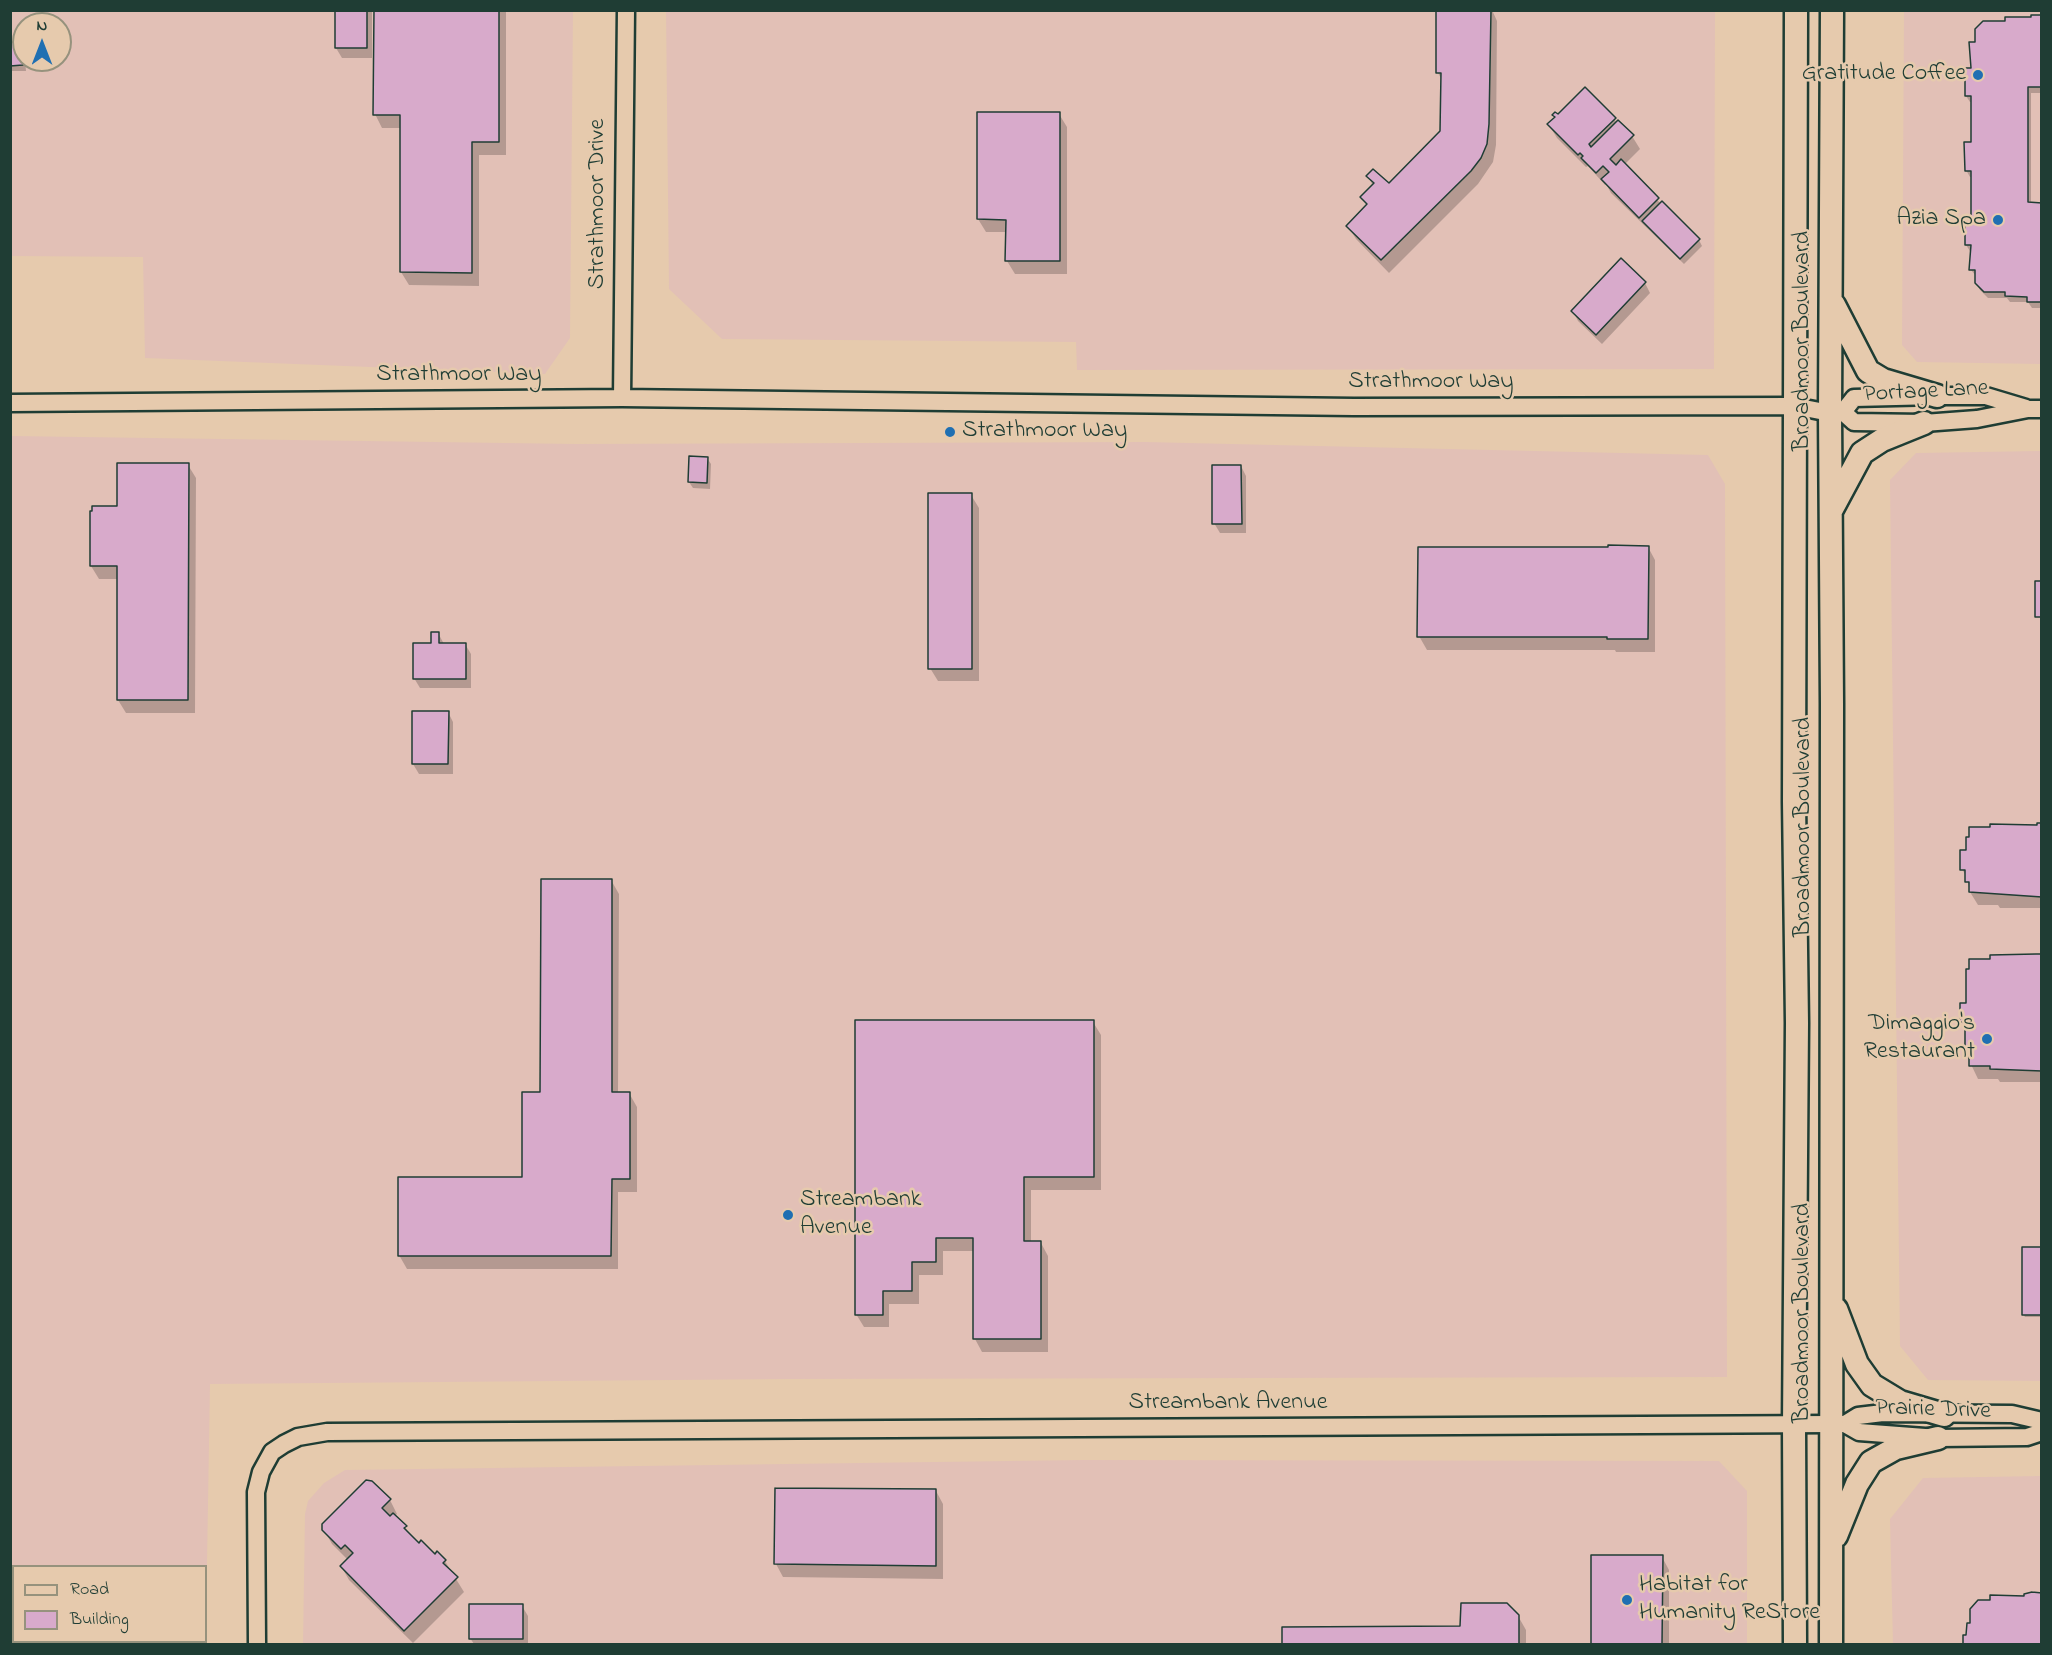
<!DOCTYPE html>
<html>
<head>
<meta charset="utf-8">
<style>
  body { margin:0 }
  #map { position:relative; width:2052px; height:1655px; overflow:hidden; background:#e6caad; font-family:"Indie Flower",sans-serif }
  canvas { display:block }
  .frame { position:absolute; inset:0; border:12px solid #1f3d34; pointer-events:none }
  .legend { position:absolute; left:12px; top:1565px; width:195px; height:78px; box-sizing:border-box; background:#e6caad; border:2px solid #96927d; margin:0; padding:8px 10px; list-style:none; font-size:18px; color:#1f3d34 }
  .legend li { display:flex; align-items:center; gap:12px; height:30px }
  .legend b { width:30px; border:2px solid #96927d }
  .north { position:absolute; left:12px; top:12px; width:60px; height:60px; box-sizing:border-box; background:#e6caad; border:2px solid #96927d; border-radius:50%; rotate:0deg; font-size:16px; font-weight:700; line-height:24px; text-align:center; color:#1f3d34 }
  .north::after { content:''; display:block; margin:auto; width:21px; height:27px; background:#1f6fb2; clip-path:polygon(50% 0,100% 100%,50% 72%,0 100%) }
</style>
</head>
<body>
<div id="map">
<canvas width="2052" height="1655"></canvas>
<div class="frame"></div>
<ul class="legend">
<li><b style="height:8px;background:#e6caad"></b>Road</li>
<li><b style="height:16px;background:#d8aacb"></b>Building</li>
</ul>
<div class="north">N</div>
</div>
<script>
const ctx = document.querySelector('canvas').getContext('2d');
ctx.lineJoin = 'round';
function paint(path, color) { ctx.fillStyle = color; ctx.fill(path, 'evenodd'); }
const poly = rows => new Path2D(rows.map(r => 'M' + r).join(''));
function trace(path, color, width, dash) { ctx.strokeStyle = color; ctx.lineWidth = width; ctx.lineCap = dash ? 'butt' : 'round'; ctx.setLineDash(dash || []); ctx.stroke(path); }
function label(font, color, halo, rows, align = 'center') {
  ctx.font = font + ' "Indie Flower",sans-serif'; ctx.lineWidth = 5; ctx.setLineDash([]); ctx.textBaseline = 'middle'; ctx.strokeStyle = halo; ctx.fillStyle = color; for (const [text, x, y, turn = 0] of rows) {
    ctx.save(); ctx.translate(x, y); ctx.rotate((+turn || 0) * Math.PI / 180); ctx.textAlign = isNaN(turn) ? turn : align; if (halo) ctx.strokeText(text, 0, 0); ctx.fillText(text, 0, 0); ctx.restore();
  }
}
const built = poly([
  [11,11,573,11,570,338,545,374,145,358,143,257,11,256],
  [24,24,60,24,60,60,24,60],
  [666,11,1715,11,1714,369,1077,370,1076,342,722,339,669,289],
  [1904,11,2041,11,2041,364,1917,362,1902,345],
  [11,436,576,444,1145,442,1708,455,1725,484,1727,1377,788,1379,210,1384,206,1624,206,1566,14,1566,14,1642,205,1642,205,1644,11,1644],
  [2041,451,2041,1381,1928,1380,1900,1346,1890,480,1916,453],
  [1082,1460,1719,1461,1747,1491,1747,1644,303,1644,305,1514,308,1501,324,1483,345,1470],
  [2041,1476,2041,1644,1893,1644,1890,1519,1923,1478]
]);
const shadow = poly([
  [336,10,372,10,372,58,342,58,336,48],
  [375,10,506,10,506,155,479,155,479,286,409,285,401,272,402,128,382,128,375,114],
  [1438,10,1492,10,1497,21,1496,145,1493,162,1478,184,1389,273,1356,239,1348,226,1367,206,1362,197,1373,186,1368,176,1389,185,1441,131,1442,80,1438,73],
  [2042,17,2042,93,2031,93,2031,204,2042,204,2042,308,2032,308,2028,302,2010,302,2007,298,1988,298,1980,290,1976,283,1976,276,1971,270,1972,251,1970,251,1966,245,1972,218,1972,177,1970,177,1966,170,1972,143,1972,102,1970,102,1966,96,1977,43,2006,22],
  [10,44,22,44,24,47,26,71,10,71],
  [1059,114,1067,127,1067,274,1015,274,1007,261,1007,232,986,232,978,219],
  [1614,119,1617,123,1632,136,1640,149,1624,165,1661,204,1699,240,1702,246,1684,264,1611,193,1606,184,1605,185,1588,166,1586,167,1557,138,1549,125],
  [1645,283,1650,293,1602,344,1578,321,1573,311],
  [707,458,711,464,710,489,693,488,689,482],
  [188,465,196,478,195,713,126,713,118,700,119,579,99,579,91,566,118,507],
  [1241,466,1246,476,1246,533,1220,533,1214,523],
  [971,495,979,508,979,681,938,681,930,668],
  [1648,547,1655,560,1655,652,1616,652,1615,650,1427,650,1419,636],
  [438,633,444,644,465,644,471,654,471,688,420,688,414,678],
  [448,712,453,722,453,774,419,774,413,764],
  [2042,824,2042,908,2000,908,1998,905,1978,905,1970,892,1967,878,1962,869,1967,851],
  [611,880,619,894,618,1093,629,1093,637,1107,637,1192,618,1192,618,1269,407,1269,399,1255,523,1179,542,1093],
  [2042,956,2042,1082,2000,1082,1998,1079,1978,1079,1967,1056,1967,1031,1962,1022,1967,1004],
  [1093,1022,1101,1035,1101,1190,1031,1190,1031,1243,1041,1243,1048,1256,1048,1352,982,1352,975,1339,975,1251,943,1251,943,1275,919,1275,919,1304,889,1304,889,1327,864,1327,856,1314],
  [2042,1249,2042,1317,2025,1317,2023,1314],
  [936,1491,943,1504,943,1579,783,1577,776,1564],
  [390,1500,397,1514,395,1516,405,1527,412,1539,435,1556,437,1553,445,1561,464,1592,413,1643,349,1580,341,1566,348,1560,332,1544,324,1530],
  [1592,1557,1662,1557,1669,1570,1669,1644,1592,1644],
  [2042,1595,2042,1644,1965,1644,1964,1641,2025,1598],
  [522,1606,528,1616,528,1644,474,1644,470,1638],
  [1518,1616,1526,1630,1526,1644,1283,1644,1283,1628,1462,1628]
]);
const building = poly([
  [335,10,367,10,367,48,335,48,335,10],
  [374,10,499,10,499,142,472,142,472,273,400,272,400,115,373,115,374,10],
  [1436,10,1491,10,1489,124,1487,144,1481,158,1471,171,1381,260,1346,226,1367,204,1360,197,1374,183,1366,176,1373,169,1389,183,1440,131,1441,73,1436,73,1436,10],
  [2031,15,2042,15,2042,87,2028,87,2028,202,2042,203,2042,302,2027,302,2027,297,2005,296,2005,292,1984,292,1975,283,1975,270,1969,270,1971,245,1965,245,1965,217,1971,216,1971,171,1965,171,1964,142,1971,142,1971,96,1965,96,1965,68,1971,68,1969,42,1975,42,1975,29,1983,21,2005,21,2005,17,2031,17,2031,15],
  [10,42,23,42,23,65,10,66,10,42],
  [1585,87,1616,118,1589,144,1591,147,1618,120,1634,135,1610,159,1616,165,1621,159,1659,198,1639,218,1601,179,1609,172,1603,166,1596,173,1581,158,1583,156,1580,153,1578,155,1547,124,1555,117,1552,115,1555,112,1558,114,1585,87],
  [977,112,1060,112,1060,261,1005,261,1006,220,977,219,977,112],
  [1662,201,1700,239,1680,259,1642,221,1662,201],
  [1621,258,1646,282,1596,335,1571,311,1621,258],
  [689,456,708,457,707,483,688,482,689,456],
  [117,463,189,463,188,700,117,700,117,566,90,566,90,511,92,511,92,506,117,506,117,463],
  [1212,465,1241,465,1242,524,1212,524,1212,465],
  [928,493,972,493,972,669,928,669,928,493],
  [1608,545,1649,546,1648,639,1607,639,1607,637,1417,637,1418,547,1608,547,1608,545],
  [2035,581,2042,581,2042,617,2035,617,2035,581],
  [431,632,439,632,439,643,466,643,466,679,413,679,413,643,431,643,431,632],
  [412,711,449,711,448,764,412,764,412,711],
  [2037,823,2042,823,2042,897,1969,892,1969,882,1965,882,1965,870,1960,870,1960,850,1966,850,1966,837,1969,837,1969,827,1990,827,1990,824,2037,825,2037,823],
  [541,879,612,879,612,1092,630,1092,630,1179,612,1179,611,1256,398,1256,398,1177,522,1177,522,1092,540,1092,541,879],
  [2036,954,2042,954,2042,1071,1990,1069,1990,1066,1969,1066,1969,1056,1965,1056,1965,1022,1960,1022,1960,1003,1966,1003,1966,969,1969,969,1969,959,1990,959,1990,955,2036,954],
  [855,1020,1094,1020,1094,1177,1024,1177,1024,1241,1041,1241,1041,1339,973,1339,973,1238,936,1238,936,1262,912,1262,912,1291,883,1291,883,1315,855,1315,855,1020],
  [2022,1247,2042,1247,2042,1315,2022,1315,2022,1247],
  [366,1480,372,1481,391,1499,382,1508,390,1516,393,1513,407,1526,404,1528,419,1543,421,1540,435,1554,437,1551,446,1560,443,1563,458,1577,404,1631,340,1566,353,1553,345,1545,341,1549,322,1530,322,1524,366,1480],
  [775,1488,936,1489,936,1566,774,1564,775,1488],
  [1591,1555,1663,1555,1662,1644,1591,1644,1591,1555],
  [2032,1592,2042,1593,2042,1644,1963,1644,1963,1635,1966,1635,1967,1623,1970,1623,1970,1609,1978,1600,1990,1600,1990,1595,2024,1596,2024,1594,2032,1592],
  [1461,1603,1507,1603,1519,1615,1519,1644,1282,1644,1282,1627,1460,1626,1461,1603],
  [469,1604,523,1604,523,1639,469,1639,469,1604]
]);
const minor = poly([
  [622,398,626,10],
  [10,403,622,398,1354,407,1794,406,1830,413,1843,412],
  [1843,412,1854,422,1924,423,1977,419,2028,409,2042,409],
  [1843,412,1854,398,1937,396,1986,396,2026,408],
  [1845,1424,1859,1432,1938,1438,2027,1437,2042,1432],
  [257,1644,256,1492,261,1472,272,1452,284,1444,298,1437,327,1432,1831,1424,1845,1424,1858,1416,1883,1413,2012,1414,2042,1421]
]);
const secondary = poly([
  [1834,305,1868,371,1883,380,1937,396],
  [1832,509,1862,453,1882,440,1924,423],
  [1836,1309,1857,1364,1872,1385,1900,1402,1944,1415],
  [1836,1536,1857,1484,1871,1462,1896,1448,1938,1438],
  [1795,1644,1794,1425,1797,1023,1794,801,1796,10],
  [1831,1644,1832,703,1830,413,1832,10]
]);
const markers = [
  [1978,75,6,"#1f6fb2"],
  [1998,220,6,"#1f6fb2"],
  [950,432,6,"#1f6fb2"],
  [1987,1039,6,"#1f6fb2"],
  [788,1215,6,"#1f6fb2"],
  [1627,1600,6,"#1f6fb2"]
];
const poiNames = [
  ["Gratitude Coffee",1966,75],
  ["Azia Spa",1986,220],
  ["Strathmoor Way",962,432,"left"],
  ["Dimaggio's",1975,1025],
  ["Restaurant",1975,1053],
  ["Streambank",800,1201,"left"],
  ["Avenue",800,1229,"left"],
  ["Habitat for",1639,1586,"left"],
  ["Humanity ReStore",1639,1614,"left"]
];
const streetNames = [
  ["Strathmoor Drive",599,204,-90],
  ["Broadmoor Boulevard",1804,341,-90],
  ["Strathmoor Way",459,376],
  ["Strathmoor Way",1431,383],
  ["Portage Lane",1926,393,-3],
  ["Broadmoor Boulevard",1805,827,-90],
  ["Broadmoor Boulevard",1804,1313,-90],
  ["Streambank Avenue",1228,1404],
  ["Prairie Drive",1933,1411,2]
];
paint(built, '#e2c0b6');
paint(shadow, '#0003');
paint(building, '#d8aacb');
trace(building, '#1f3d34', 1.5);
trace(minor, '#1f3d34', 21);
trace(secondary, '#1f3d34', 27);
trace(minor, '#e6caad', 16);
trace(secondary, '#e6caad', 22);
for (const [x, y, r, color] of markers) { const dot = new Path2D(); dot.arc(x, y, r, 0, 2 * Math.PI); ctx.fillStyle = color; ctx.fill(dot); trace(dot, '#e6caad', 2); }
label('24px', '#1f3d34', '#e6caad', poiNames, 'right');
label('24px', '#1f3d34', '#e6caad', streetNames);
</script>
</body>
</html>
